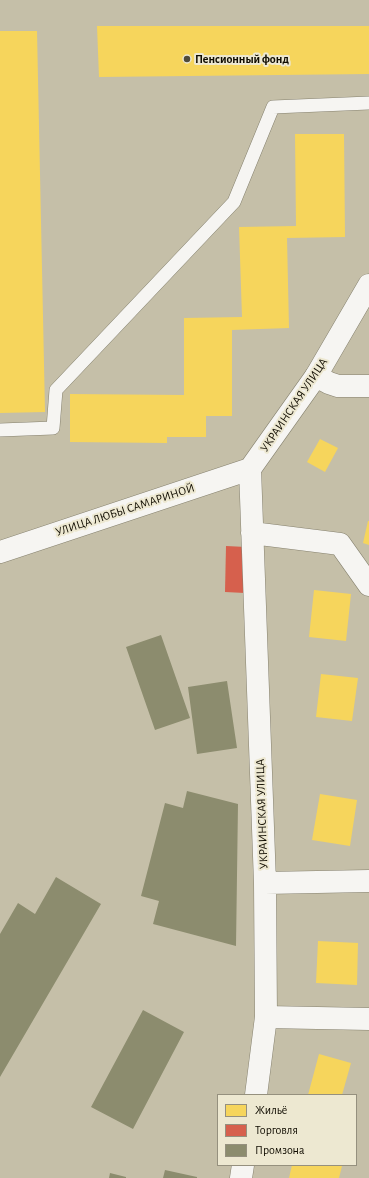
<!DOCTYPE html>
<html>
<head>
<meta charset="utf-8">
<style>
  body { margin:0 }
  #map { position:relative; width:369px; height:1178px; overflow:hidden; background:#c5bfa8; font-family:"Alegreya Sans",sans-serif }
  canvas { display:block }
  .legend { position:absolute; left:217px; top:1094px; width:140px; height:72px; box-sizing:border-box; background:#ede8d1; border:1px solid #95907e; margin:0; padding:5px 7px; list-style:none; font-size:12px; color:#100c01 }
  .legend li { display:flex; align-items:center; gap:8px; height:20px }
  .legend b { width:20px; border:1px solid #95907e }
</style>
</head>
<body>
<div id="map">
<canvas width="369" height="1178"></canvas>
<ul class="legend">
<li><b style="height:11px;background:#f6d55c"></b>Жильё</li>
<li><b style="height:11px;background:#d6604d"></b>Торговля</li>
<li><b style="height:11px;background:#8c8c6e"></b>Промзона</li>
</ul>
</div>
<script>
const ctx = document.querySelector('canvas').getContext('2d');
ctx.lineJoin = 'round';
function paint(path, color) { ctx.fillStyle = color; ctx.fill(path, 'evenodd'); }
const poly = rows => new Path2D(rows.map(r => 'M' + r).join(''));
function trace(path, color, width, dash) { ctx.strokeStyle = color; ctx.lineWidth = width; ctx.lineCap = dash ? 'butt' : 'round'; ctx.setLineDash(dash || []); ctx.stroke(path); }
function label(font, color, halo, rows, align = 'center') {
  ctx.font = font + ' "Alegreya Sans",sans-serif'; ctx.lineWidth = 4; ctx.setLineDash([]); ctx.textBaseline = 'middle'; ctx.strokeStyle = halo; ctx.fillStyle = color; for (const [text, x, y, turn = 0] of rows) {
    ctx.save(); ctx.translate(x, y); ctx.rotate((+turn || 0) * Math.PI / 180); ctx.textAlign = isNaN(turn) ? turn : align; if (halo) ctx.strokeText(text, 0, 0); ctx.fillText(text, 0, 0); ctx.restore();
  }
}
const homes = poly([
  [97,26,369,26,369,74,99,77],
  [0,31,37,31,45,412,0,413],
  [295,134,344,134,345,237,287,238,289,328,232,330,232,416,206,416,206,437,167,437,167,443,70,442,70,394,184,395,184,318,242,317,239,227,296,226],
  [320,439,338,448,325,472,307,462],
  [368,521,369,521,369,545,363,543],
  [314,590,351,594,346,641,309,637],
  [321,674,358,678,352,721,316,717],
  [320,794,357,800,350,846,312,840],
  [318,941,358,943,357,985,316,983],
  [319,1054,351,1063,342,1095,308,1095],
  [292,1165,339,1165,342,1166,339,1178,289,1178]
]);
const shops = poly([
  [226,546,246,547,245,593,225,592]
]);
const industry = poly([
  [161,635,190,718,155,730,126,647],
  [227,681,237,748,197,754,188,687],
  [187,791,238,804,236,946,153,924,159,901,141,896,165,803,183,808],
  [56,877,101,904,0,1077,0,934,18,903,35,914],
  [143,1010,184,1032,133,1129,91,1107],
  [165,1170,197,1177,197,1178,163,1178],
  [110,1173,126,1177,126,1178,109,1178]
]);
const service = poly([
  [0,430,53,428,56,390,234,202,273,107,369,103]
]);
const minor = poly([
  [316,376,329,383,338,386,369,386],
  [250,469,265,883,266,1017,256,1095],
  [252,533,340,544,369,585],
  [265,883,369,881],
  [266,1017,369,1019],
  [241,1178,243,1165]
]);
const secondary = poly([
  [0,552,250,469,316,376,369,285]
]);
const markers = [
  [187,59,4,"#4f4b3b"]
];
const poiNames = [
  ["Пенсионный фонд",195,59]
];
const streetNames = [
  ["УКРАИНСКАЯ УЛИЦА",294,405,-56],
  ["УЛИЦА ЛЮБЫ САМАРИНОЙ",125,510,-18],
  ["УКРАИНСКАЯ УЛИЦА",262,814,-92]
];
paint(homes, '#f6d55c');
paint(shops, '#d6604d');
paint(industry, '#8c8c6e');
trace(service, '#85806e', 14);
trace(minor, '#85806e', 23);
trace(secondary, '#85806e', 23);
trace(service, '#f6f5f2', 13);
trace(minor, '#f6f5f2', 22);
trace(secondary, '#f6f5f2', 22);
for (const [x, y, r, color] of markers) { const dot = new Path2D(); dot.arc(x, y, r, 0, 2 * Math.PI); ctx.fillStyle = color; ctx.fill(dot); trace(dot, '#ede8d1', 1.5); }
label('bold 12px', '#100c01', '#ede8d1', poiNames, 'left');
label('12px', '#100c01', '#ede8d1', streetNames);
</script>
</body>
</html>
